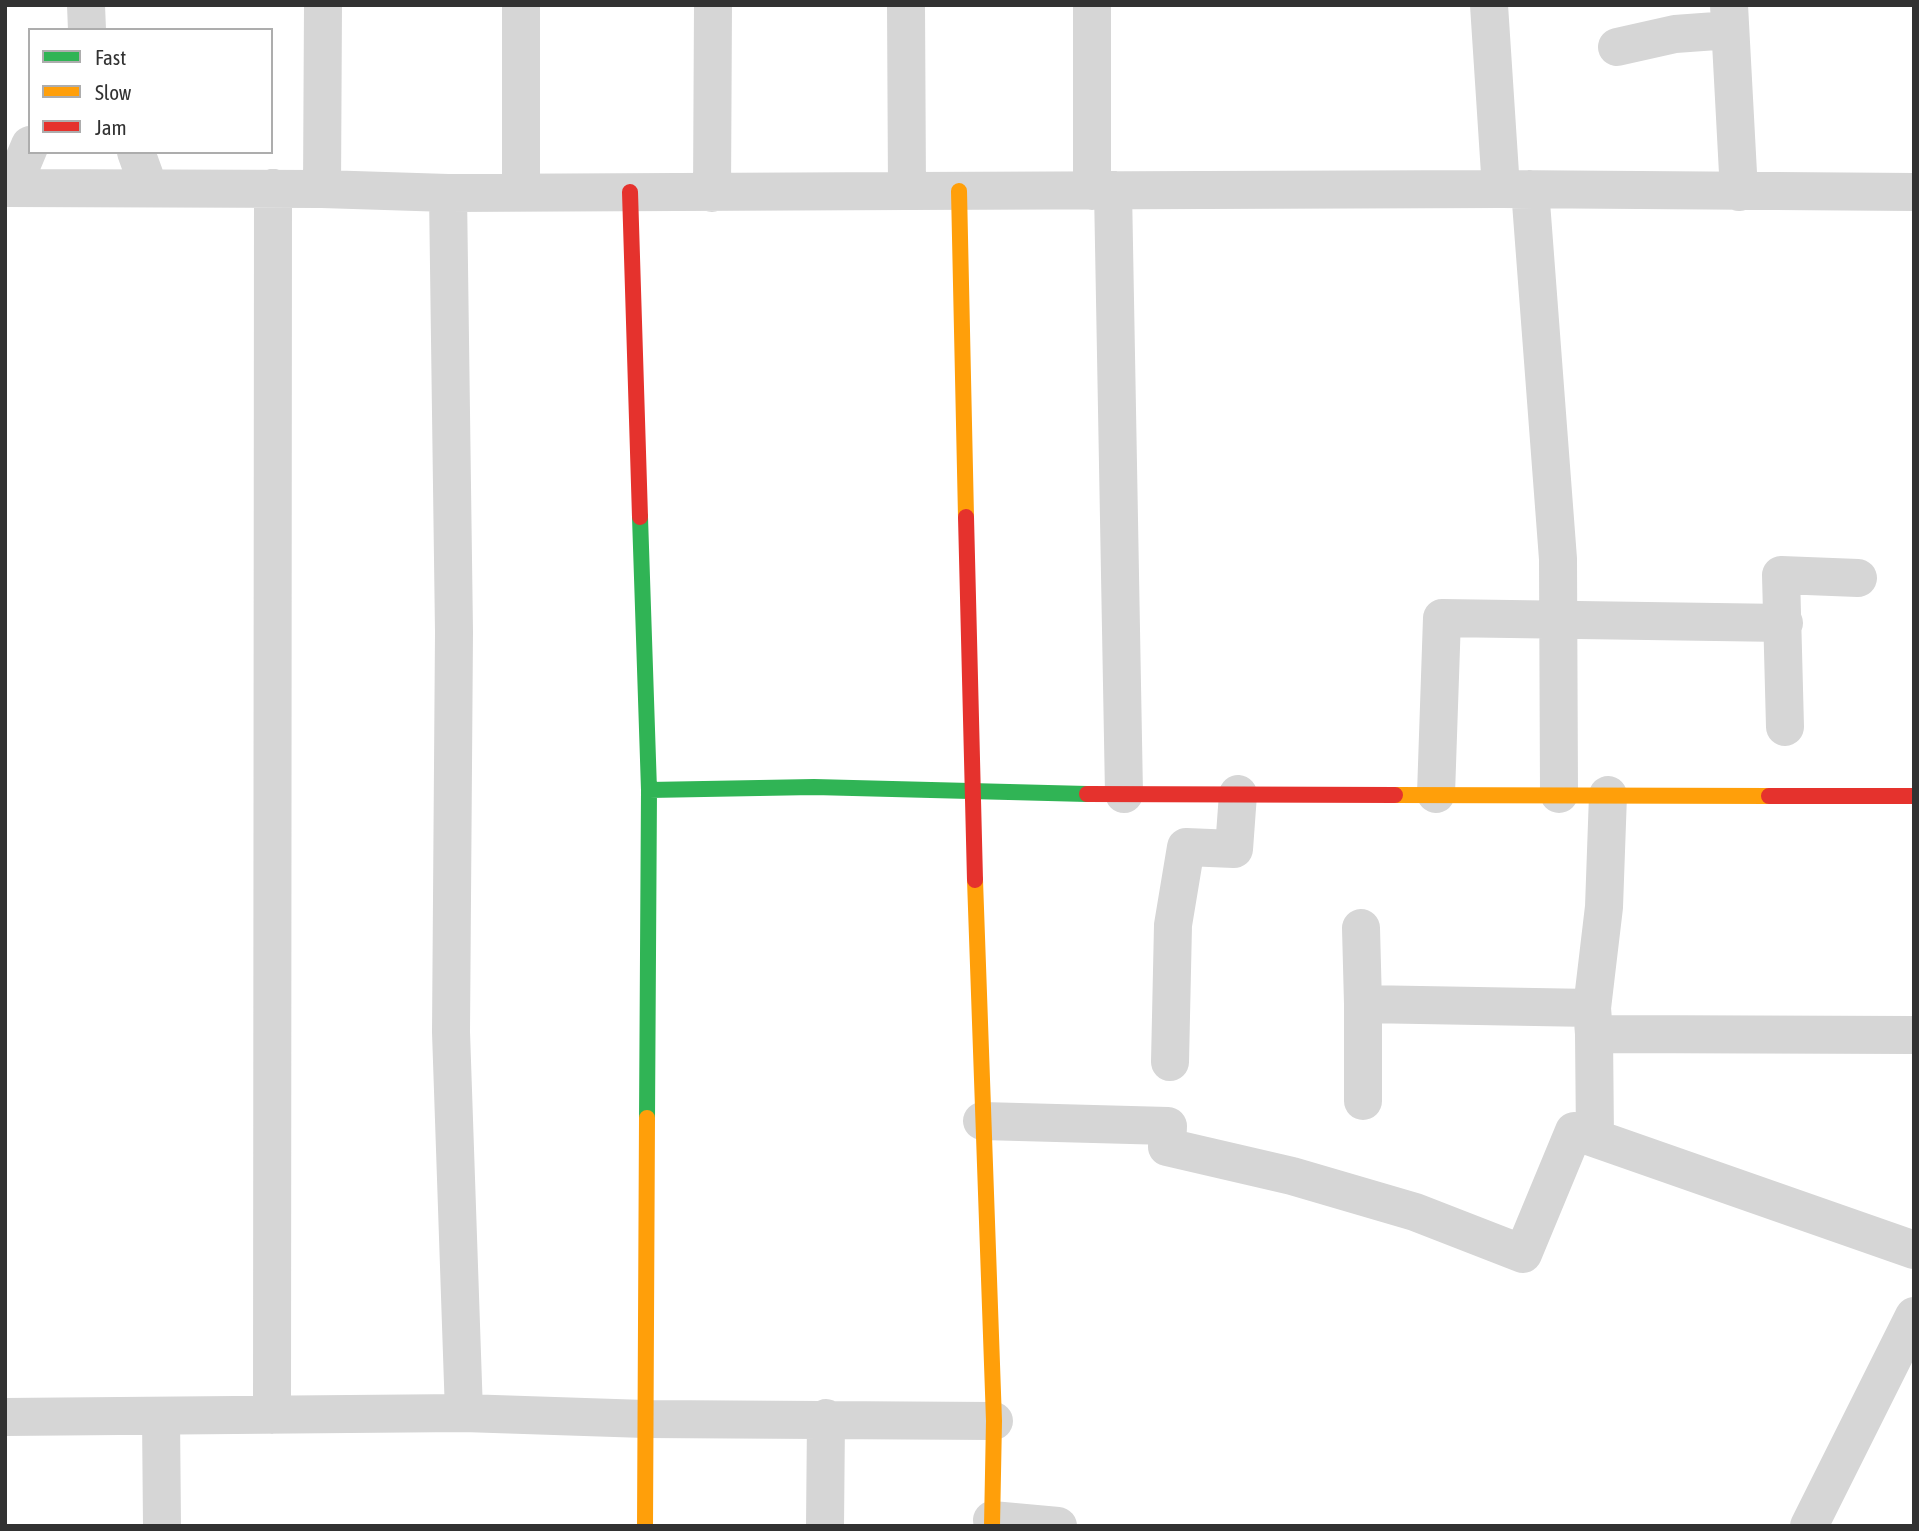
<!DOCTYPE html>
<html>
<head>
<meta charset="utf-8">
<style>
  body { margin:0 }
  #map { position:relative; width:1919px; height:1531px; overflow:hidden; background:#fff; font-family:"Asap Condensed",sans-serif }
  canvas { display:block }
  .frame { position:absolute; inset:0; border:7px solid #323232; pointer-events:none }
  .legend { position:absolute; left:28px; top:28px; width:245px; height:126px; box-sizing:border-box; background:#fff; border:2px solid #adadad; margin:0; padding:9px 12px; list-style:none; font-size:21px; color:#323232 }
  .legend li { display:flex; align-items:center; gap:14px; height:35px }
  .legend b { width:35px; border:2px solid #adadad }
</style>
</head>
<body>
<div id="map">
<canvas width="1919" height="1531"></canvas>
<div class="frame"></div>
<ul class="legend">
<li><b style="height:9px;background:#30b455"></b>Fast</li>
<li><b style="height:9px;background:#ff9f0a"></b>Slow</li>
<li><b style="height:9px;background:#e5322d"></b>Jam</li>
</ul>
</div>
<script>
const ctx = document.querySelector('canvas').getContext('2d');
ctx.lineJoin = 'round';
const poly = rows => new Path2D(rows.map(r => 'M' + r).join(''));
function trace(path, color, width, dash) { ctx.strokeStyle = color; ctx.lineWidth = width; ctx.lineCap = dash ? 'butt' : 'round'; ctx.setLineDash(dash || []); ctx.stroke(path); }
const street = poly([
  [86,5,87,30],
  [521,5,521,192],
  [1489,5,1501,189],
  [1729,5,1739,192],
  [1617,47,1675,34,1730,30],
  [136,152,149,188],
  [5,188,322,189,448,193,907,191,906,5],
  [12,188,30,145],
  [322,189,323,5],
  [1530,189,1558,559,1559,794],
  [1113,190,1124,794],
  [907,191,1501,189,1914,192],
  [1092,191,1092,5],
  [448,193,454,632,451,1032,464,1413],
  [712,193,713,5],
  [1785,727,1781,575,1858,578],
  [1436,794,1442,618,1784,623],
  [1361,928,1363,1004],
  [1592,1008,1604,907,1608,795],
  [1170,1062,1173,925,1186,847,1234,849,1238,794],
  [1363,1101,1363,1004,1592,1008,1594,1034],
  [982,1121,1168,1126,1167,1147,1292,1176,1415,1212,1523,1254,1574,1131,1914,1250],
  [1595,1138,1594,1034,1914,1035],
  [272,1415,273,188],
  [161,1416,162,1526],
  [5,1417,464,1413,645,1419,994,1421],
  [992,1520,1058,1526],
  [825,1526,826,1418],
  [1809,1526,1914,1316]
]);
const fast = poly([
  [640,517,649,790,647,1118],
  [649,790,814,787,1087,794]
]);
const slow = poly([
  [959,191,966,517],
  [1395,795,1769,796],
  [975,880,994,1421,992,1526],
  [645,1526,647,1118]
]);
const jam = poly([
  [630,192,640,517],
  [966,517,975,880],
  [1087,794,1395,795],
  [1769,796,1914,796]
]);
trace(street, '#d6d6d6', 38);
trace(fast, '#30b455', 16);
trace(slow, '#ff9f0a', 16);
trace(jam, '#e5322d', 16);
</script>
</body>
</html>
